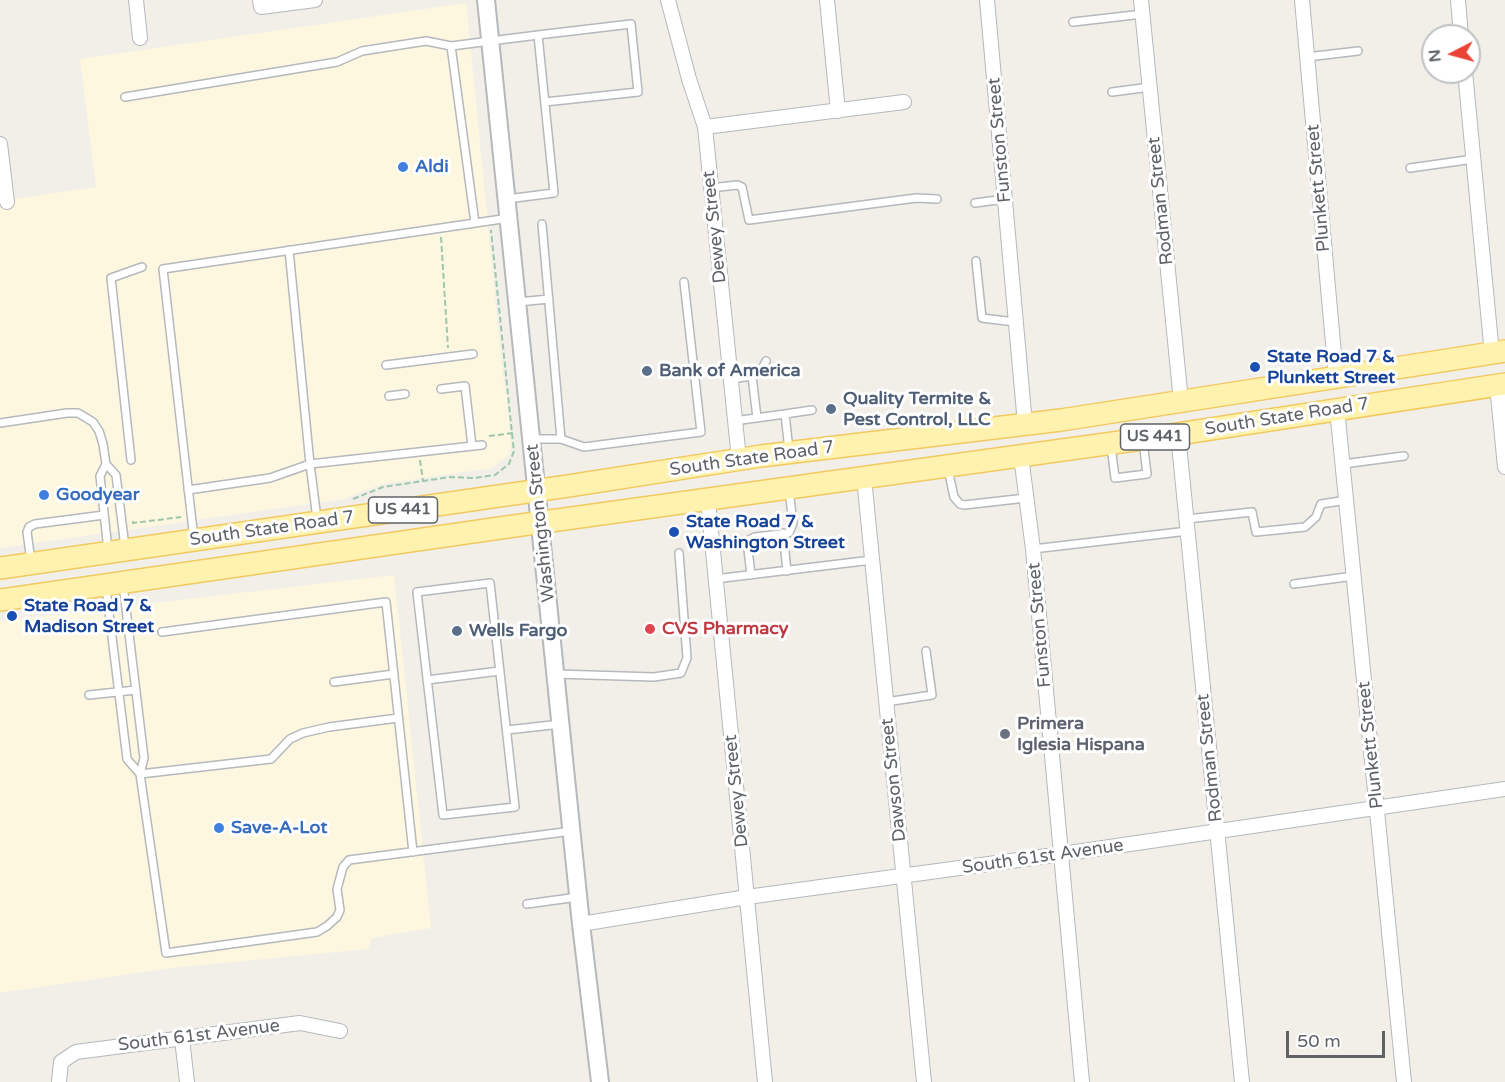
<!DOCTYPE html>
<html>
<head>
<meta charset="utf-8">
<style>
  body { margin:0 }
  #map { position:relative; width:1505px; height:1082px; overflow:hidden; background:#f1efe8; font-family:"Varela Round",sans-serif }
  canvas { display:block }
  .north { position:absolute; left:1421px; top:24px; width:60px; height:60px; box-sizing:border-box; background:#fff; border:2px solid #bfc1c3; border-radius:50%; rotate:264deg; font-size:16px; font-weight:700; line-height:24px; text-align:center; color:#5f6368 }
  .north::after { content:''; display:block; margin:auto; width:21px; height:27px; background:#ea4335; clip-path:polygon(50% 0,100% 100%,50% 72%,0 100%) }
  .scale { position:absolute; left:1286px; top:1031px; width:99px; height:27px; box-sizing:border-box; border:3px solid #5f6368; border-top:0; padding-left:8px; font-size:18px; line-height:21px; white-space:nowrap; color:#5f6368; -webkit-text-stroke:4px #fff; paint-order:stroke }
</style>
</head>
<body>
<div id="map">
<canvas width="1505" height="1082"></canvas>
<div class="north">N</div>
<div class="scale">50 m</div>
</div>
<script>
const ctx = document.querySelector('canvas').getContext('2d');
ctx.lineJoin = 'round';
function paint(path, color) { ctx.fillStyle = color; ctx.fill(path, 'evenodd'); }
const poly = rows => new Path2D(rows.map(r => 'M' + r).join(''));
function trace(path, color, width, dash) { ctx.strokeStyle = color; ctx.lineWidth = width; ctx.lineCap = dash ? 'butt' : 'round'; ctx.setLineDash(dash || []); ctx.stroke(path); }
function label(font, color, halo, rows, align = 'center') {
  ctx.font = font + ' "Varela Round",sans-serif'; ctx.lineWidth = 6; ctx.setLineDash([]); ctx.textBaseline = 'middle'; ctx.strokeStyle = halo; ctx.fillStyle = color; for (const [text, x, y, turn = 0] of rows) {
    ctx.save(); ctx.translate(x, y); ctx.rotate((+turn || 0) * Math.PI / 180); ctx.textAlign = isNaN(turn) ? turn : align; if (halo) ctx.strokeText(text, 0, 0); ctx.fillText(text, 0, 0); ctx.restore();
  }
}
const commercial = poly([
  [466,3,503,376,507,396,511,449,509,455,492,468,382,484,344,499,0,548,0,201,96,187,80,59],
  [394,575,431,928,372,938,368,949,171,968,0,993,0,621]
]);
const path = poly([
  [441,237,448,348],
  [489,436,513,433],
  [420,460,423,481],
  [353,499,383,487,450,477,474,478,495,475,509,464,514,451,513,443,491,230],
  [133,521,133,523,181,517]
]);
const service = poly([
  [1073,22,1143,14],
  [538,35,631,24,638,92,545,102],
  [451,46,538,35,554,193,507,199],
  [1307,57,1358,51],
  [1112,92,1150,87],
  [125,97,337,62,362,51,426,41,451,46,475,223],
  [1410,168,1474,159],
  [711,188,737,185,742,187,749,220,916,198,937,199],
  [975,203,1005,199],
  [542,224,561,439,584,447,701,432,684,282],
  [289,250,310,464,317,519],
  [976,261,982,318,1015,322],
  [518,302,549,299],
  [386,365,473,354],
  [752,376,761,371,766,361],
  [731,379,752,376,757,418],
  [441,389,465,386,472,446],
  [389,396,405,394],
  [785,414,812,410],
  [734,421,785,414,789,450],
  [0,423,67,413,78,413,93,422,99,431,103,444,106,464],
  [532,439,561,439],
  [1111,446,1115,478,1147,474,1143,441],
  [131,460,111,278,142,267],
  [1343,464,1404,456],
  [948,469,954,497,960,504,964,505,1026,498],
  [188,490,270,478,310,464,482,445],
  [1187,519,1252,512,1256,532,1305,527,1316,517,1321,504,1347,500],
  [783,533,787,571],
  [194,539,163,269,509,218],
  [1033,549,1188,531],
  [108,550,100,476,106,464,116,475,125,547],
  [31,561,27,532,29,527,35,524,104,515],
  [751,575,747,541,755,537,789,533,793,523,789,490],
  [715,579,872,560],
  [490,583,515,807,443,815,417,592,490,583],
  [123,584,144,758,140,774,166,953,317,932,327,926,337,917,340,910,337,889,343,867,349,860,572,831],
  [1294,584,1354,576],
  [106,588,127,759,140,774],
  [162,632,386,602,413,852],
  [556,674,654,677,681,673,687,658,679,553],
  [427,680,500,671],
  [334,682,394,674],
  [89,695,136,690],
  [886,702,932,695,926,651],
  [507,730,561,724],
  [140,774,271,759,290,739,303,733,329,727,398,718],
  [527,904,578,897]
]);
const minor = poly([
  [136,0,140,38],
  [260,0,261,7,315,0],
  [668,0,689,79,705,127,739,459],
  [827,0,838,111],
  [987,0,1025,424],
  [1141,0,1181,401],
  [1302,0,1336,376],
  [1458,0,1461,36],
  [1465,72,1492,354],
  [705,127,904,102],
  [0,144,7,202],
  [1497,385,1505,467],
  [1337,409,1404,1082],
  [1178,434,1242,1082],
  [1021,456,1033,549,1082,1082],
  [864,478,924,1082],
  [708,500,765,1082],
  [581,924,747,897,1062,854,1505,789],
  [182,1039,187,1082],
  [59,1082,61,1062,76,1052,300,1023,340,1031]
]);
const tertiary = poly([
  [486,0,581,924,600,1082]
]);
const primary = poly([
  [0,568,568,486,761,456,1061,420,1505,351],
  [0,600,507,527,1178,434,1505,384]
]);
const markers = [
  [403,167,6,"#3f7fe0"],
  [1255,367,6,"#1a4fb4"],
  [647,371,6,"#5c6f8a"],
  [831,409,6,"#5c6f8a"],
  [44,495,6,"#3f7fe0"],
  [674,532,6,"#1a4fb4"],
  [12,616,6,"#1a4fb4"],
  [650,629,6,"#e0444e"],
  [457,631,6,"#5c6f8a"],
  [1005,734,6,"#6b7280"],
  [219,828,6,"#3f7fe0"]
];
const shields = [
  [1155,437,69],
  [403,510,69]
];
const shieldNames = [
  ["US 441",1155,437],
  ["US 441",403,510]
];
const streetNames = [
  ["Funston Street",1000,140,-95],
  ["Plunkett Street",1319,188,-95],
  ["Rodman Street",1161,201,-96],
  ["Dewey Street",715,227,-96],
  ["South State Road 7",1287,417,-9],
  ["South State Road 7",752,459,-8],
  ["Washington Street",541,523,-96],
  ["South State Road 7",272,529,-8],
  ["Funston Street",1040,625,-95],
  ["Plunkett Street",1371,745,-96],
  ["Rodman Street",1210,758,-96],
  ["Dawson Street",894,780,-96],
  ["Dewey Street",737,791,-96],
  ["South 61st Avenue",1043,857,-8],
  ["South 61st Avenue",199,1036,-7]
];
const shopNames = [
  ["Aldi",415,167],
  ["Goodyear",56,495],
  ["Save-A-Lot",231,828]
];
const transitNames = [
  ["State Road 7 &",1267,357],
  ["Plunkett Street",1267,378],
  ["State Road 7 &",686,522],
  ["Washington Street",686,543],
  ["State Road 7 &",24,606],
  ["Madison Street",24,627]
];
const serviceNames = [
  ["Bank of America",659,371],
  ["Quality Termite &",843,399],
  ["Pest Control, LLC",843,420],
  ["Wells Fargo",469,631]
];
const healthNames = [
  ["CVS Pharmacy",662,629]
];
const worshipNames = [
  ["Primera",1017,724],
  ["Iglesia Hispana",1017,745]
];
paint(commercial, '#fef7e0');
trace(service, '#b5b8bc', 10);
trace(minor, '#b5b8bc', 16);
trace(tertiary, '#b5b8bc', 20);
trace(primary, '#f2c960', 24);
trace(path, '#9cc7a9', 2, [6, 3]);
trace(service, '#fff', 7);
trace(minor, '#fff', 14);
trace(tertiary, '#fff', 16);
trace(primary, '#fff2af', 21);
for (const [x, y, r, color] of markers) { const dot = new Path2D(); dot.arc(x, y, r, 0, 2 * Math.PI); ctx.fillStyle = color; ctx.fill(dot); trace(dot, '#fff', 2); }
for (const [x, y, w] of shields) { const box = new Path2D(); box.roundRect(x - w / 2, y - 13, w, 26, 4.5); ctx.fillStyle = '#fff'; ctx.fill(box); trace(box, '#5f6368', 1.5); }
label('bold 16px', '#5f6368', null, shieldNames);
label('18px', '#5f6368', '#fff', streetNames);
label('bold 18px', '#366cbe', '#fff', shopNames, 'left');
label('bold 18px', '#164399', '#fff', transitNames, 'left');
label('bold 18px', '#4e5e75', '#fff', serviceNames, 'left');
label('bold 18px', '#be3a42', '#fff', healthNames, 'left');
label('bold 18px', '#5b616d', '#fff', worshipNames, 'left');
</script>
</body>
</html>
